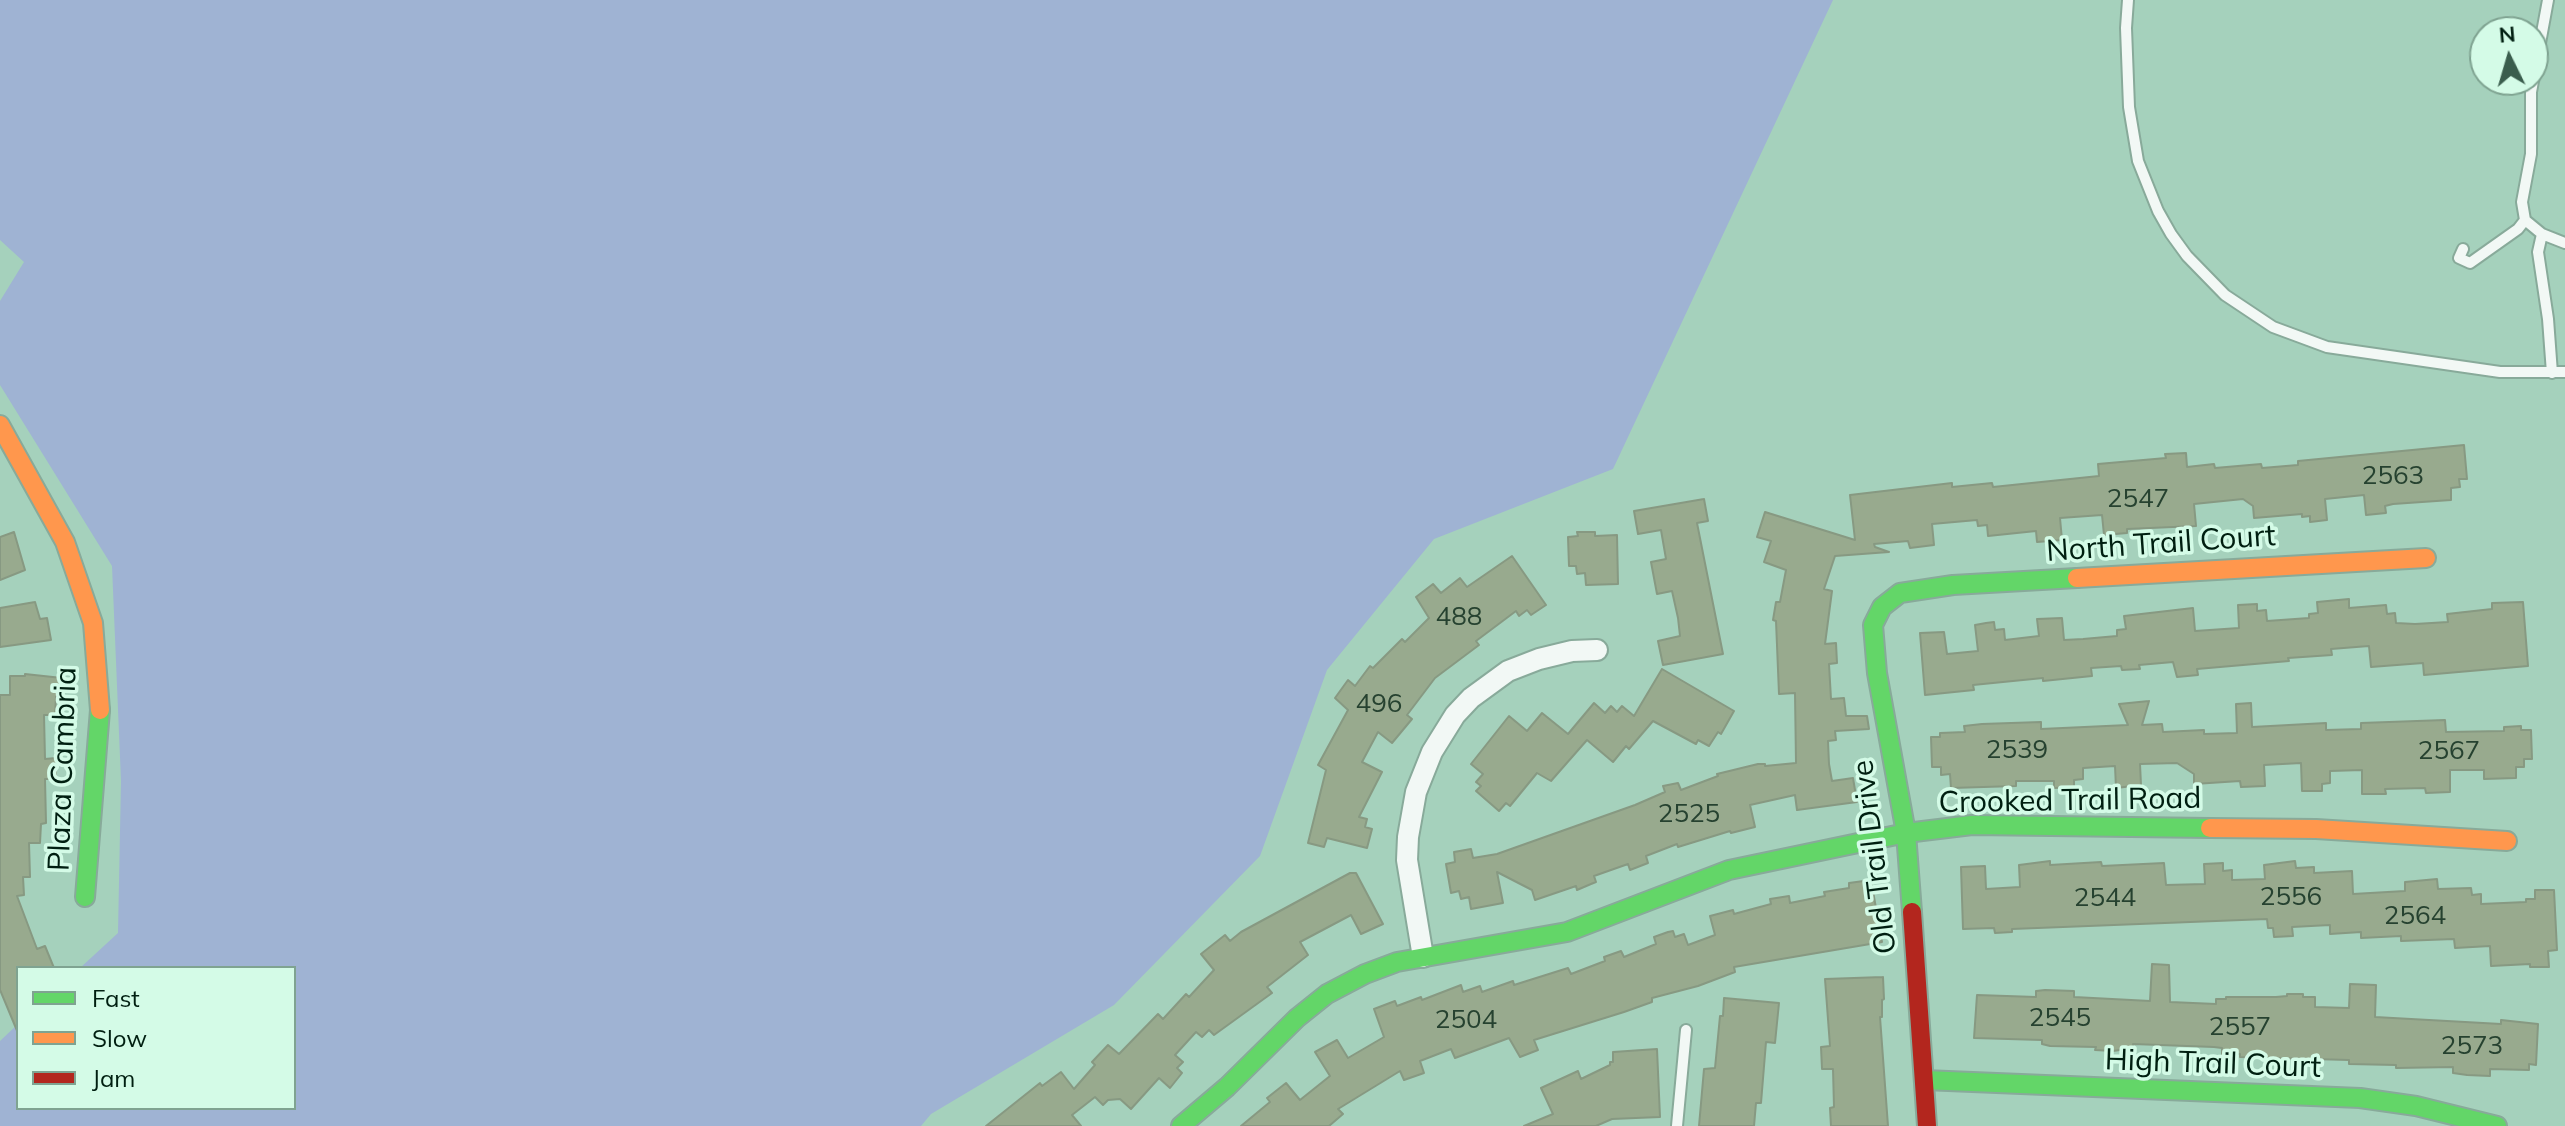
<!DOCTYPE html>
<html>
<head>
<meta charset="utf-8">
<style>
  body { margin:0 }
  #map { position:relative; width:2565px; height:1126px; overflow:hidden; background:#a5d1bc; font-family:Mulish,sans-serif }
  canvas { display:block }
  .legend { position:absolute; left:16px; top:966px; width:280px; height:144px; box-sizing:border-box; background:#d4fbe7; border:2px solid #7fa391; margin:0; padding:10px 14px; list-style:none; font-size:24px; color:#001f11 }
  .legend li { display:flex; align-items:center; gap:16px; height:40px }
  .legend b { width:40px; border:2px solid #7fa391 }
  .north { position:absolute; left:2469px; top:16px; width:80px; height:80px; box-sizing:border-box; background:#d4fbe7; border:2px solid #7fa391; border-radius:50%; rotate:355deg; font-size:22px; font-weight:700; line-height:32px; text-align:center; color:#001f11 }
  .north::after { content:''; display:block; margin:auto; width:28px; height:36px; background:#3a5d4d; clip-path:polygon(50% 0,100% 100%,50% 72%,0 100%) }
</style>
</head>
<body>
<div id="map">
<canvas width="2565" height="1126"></canvas>
<ul class="legend">
<li><b style="height:10px;background:#63d668"></b>Fast</li>
<li><b style="height:10px;background:#ff974d"></b>Slow</li>
<li><b style="height:10px;background:#b3261e"></b>Jam</li>
</ul>
<div class="north">N</div>
</div>
<script>
const ctx = document.querySelector('canvas').getContext('2d');
ctx.lineJoin = 'round';
function paint(path, color) { ctx.fillStyle = color; ctx.fill(path, 'evenodd'); }
const poly = rows => new Path2D(rows.map(r => 'M' + r).join(''));
function trace(path, color, width, dash) { ctx.strokeStyle = color; ctx.lineWidth = width; ctx.lineCap = dash ? 'butt' : 'round'; ctx.setLineDash(dash || []); ctx.stroke(path); }
function label(font, color, halo, rows, align = 'center') {
  ctx.font = font + ' Mulish,sans-serif'; ctx.lineWidth = 7; ctx.setLineDash([]); ctx.textBaseline = 'middle'; ctx.strokeStyle = halo; ctx.fillStyle = color; for (const [text, x, y, turn = 0] of rows) {
    ctx.save(); ctx.translate(x, y); ctx.rotate((+turn || 0) * Math.PI / 180); ctx.textAlign = isNaN(turn) ? turn : align; if (halo) ctx.strokeText(text, 0, 0); ctx.fillText(text, 0, 0); ctx.restore();
  }
}
const green = poly([
  [0,0,1833,0,1613,469,1434,539,1327,670,1260,856,1114,1005,931,1114,921,1126,0,1126,0,1041,18,1024,18,1108,294,1108,294,968,80,968,118,933,121,781,112,566,0,385,0,301,24,262,0,240]
]);
const building = poly([
  [2464,445,2467,479,2459,479,2460,487,2451,488,2451,500,2393,504,2385,506,2386,513,2366,515,2364,495,2325,499,2327,520,2310,522,2310,516,2302,517,2302,514,2254,518,2253,506,2243,499,2194,504,2196,526,2127,529,2127,533,2104,535,2102,515,2060,518,2062,540,2037,542,2036,531,1988,536,1987,525,1978,526,1977,520,1932,524,1934,545,1910,548,1908,541,1874,544,1875,547,1889,552,1835,556,1824,589,1832,591,1825,644,1836,643,1837,663,1829,664,1831,699,1844,698,1846,716,1867,716,1869,729,1835,731,1836,740,1828,741,1829,764,1832,781,1853,778,1857,802,1797,810,1795,795,1750,805,1755,827,1731,833,1730,831,1678,847,1677,844,1646,856,1648,863,1630,870,1628,864,1594,876,1596,882,1591,884,1577,890,1576,886,1535,900,1532,890,1497,872,1503,903,1471,909,1469,897,1461,899,1459,891,1451,893,1446,864,1455,862,1454,852,1471,849,1473,858,1497,854,1635,805,1665,792,1663,786,1678,783,1681,790,1718,776,1717,774,1758,764,1765,764,1765,766,1796,763,1795,693,1779,694,1776,621,1773,620,1776,602,1780,602,1786,570,1764,562,1771,541,1757,537,1765,512,1855,540,1850,495,1952,483,1952,487,1992,483,1993,487,2099,476,2098,464,2166,458,2165,454,2186,453,2187,467,2214,464,2215,468,2261,464,2262,468,2298,465,2298,461,2464,445],
  [1704,499,1708,521,1697,523,1723,654,1663,665,1658,641,1680,636,1678,618,1672,591,1657,594,1651,562,1666,559,1661,530,1638,534,1634,511,1704,499],
  [14,532,25,570,0,580,0,537,14,532],
  [1577,532,1595,532,1595,536,1617,535,1618,584,1586,585,1585,573,1577,574,1576,566,1569,566,1568,537,1578,536,1577,532],
  [1512,556,1546,605,1531,615,1527,610,1519,616,1516,611,1476,641,1479,645,1435,678,1407,715,1412,719,1392,743,1378,732,1362,762,1382,772,1359,817,1367,819,1365,827,1372,829,1367,848,1327,838,1324,847,1308,843,1326,770,1318,765,1348,710,1335,698,1348,680,1355,686,1370,666,1373,668,1402,639,1405,642,1429,618,1416,597,1433,584,1441,593,1460,578,1467,587,1512,556],
  [2349,599,2349,608,2386,605,2387,614,2395,613,2396,623,2415,624,2448,622,2447,614,2492,609,2492,603,2523,602,2528,666,2424,675,2423,663,2371,667,2369,646,2331,649,2332,655,2288,658,2289,661,2197,669,2198,675,2177,677,2173,662,2139,665,2140,669,2122,670,2121,666,2091,668,2092,676,2043,681,2043,678,1973,685,1974,690,1925,695,1920,633,1944,632,1947,654,1978,651,1975,625,1986,623,1994,622,1995,630,2004,629,2005,640,2039,636,2037,619,2062,618,2064,640,2083,639,2117,636,2117,630,2126,629,2124,616,2193,608,2195,631,2239,628,2238,605,2257,604,2257,611,2266,610,2267,621,2309,618,2309,614,2318,613,2317,602,2349,599],
  [35,602,40,619,47,618,51,640,0,647,0,608,35,602],
  [1662,669,1734,711,1721,734,1718,732,1709,746,1698,740,1696,744,1653,721,1629,749,1626,746,1613,762,1587,740,1551,781,1537,773,1510,806,1506,803,1499,811,1476,791,1481,786,1476,782,1483,774,1471,764,1509,716,1527,731,1542,713,1568,734,1594,703,1605,713,1611,706,1617,712,1622,706,1634,716,1662,669],
  [25,674,62,678,62,697,56,697,55,715,44,715,45,759,56,758,56,779,45,779,46,823,41,824,40,843,29,843,30,877,23,877,24,895,17,896,37,949,45,946,54,968,18,968,18,1033,0,990,0,695,10,695,10,676,25,676,25,674],
  [2149,701,2142,725,2162,724,2163,732,2204,730,2204,734,2237,733,2236,704,2251,703,2252,727,2326,723,2326,730,2361,729,2361,723,2445,720,2446,732,2504,731,2504,727,2521,726,2521,730,2531,730,2532,759,2524,759,2524,767,2516,767,2516,778,2484,779,2484,770,2450,770,2450,792,2426,793,2425,788,2385,789,2386,794,2362,794,2362,770,2330,771,2330,783,2322,784,2322,791,2302,791,2301,763,2264,765,2265,786,2241,787,2240,781,2194,784,2194,774,2177,763,2140,764,2141,785,2116,788,2115,766,2083,768,2083,779,2074,780,2074,787,2054,788,2054,781,2016,781,2016,786,1951,788,1950,774,1941,775,1941,767,1932,767,1931,737,1940,737,1940,733,1965,732,1964,726,1982,724,2041,722,2041,729,2128,725,2119,704,2149,701],
  [2050,861,2050,865,2101,862,2102,866,2164,863,2166,885,2205,884,2204,864,2223,863,2223,871,2232,870,2232,880,2265,879,2264,865,2295,861,2296,868,2314,867,2314,873,2352,871,2353,894,2405,891,2405,882,2437,879,2438,889,2471,888,2472,895,2481,894,2481,904,2526,902,2526,899,2535,899,2535,890,2554,890,2557,950,2548,951,2549,967,2530,967,2530,964,2491,966,2490,946,2455,948,2454,939,2401,941,2401,936,2361,938,2361,932,2330,934,2330,925,2292,927,2293,936,2274,937,2273,928,2268,928,2267,919,2012,929,2012,932,1995,933,1994,928,1963,929,1961,867,1985,866,1986,889,2020,887,2019,865,2050,861],
  [1350,873,1356,873,1383,924,1361,934,1351,915,1300,942,1308,955,1267,987,1272,993,1214,1035,1209,1030,1202,1037,1196,1032,1175,1055,1183,1062,1177,1068,1182,1073,1170,1088,1159,1078,1131,1109,1120,1099,1108,1100,1103,1105,1095,1097,1072,1115,1081,1126,986,1126,1040,1083,1042,1086,1061,1072,1074,1089,1095,1065,1092,1062,1108,1045,1119,1054,1158,1014,1163,1019,1186,994,1189,997,1214,970,1201,954,1225,935,1230,941,1241,932,1350,873],
  [1871,880,1882,942,1734,967,1735,972,1698,986,1652,998,1652,1002,1624,1012,1534,1040,1538,1050,1520,1057,1509,1038,1455,1058,1451,1049,1420,1061,1424,1073,1404,1080,1400,1071,1338,1109,1343,1114,1329,1126,1241,1126,1270,1102,1267,1098,1286,1083,1300,1100,1330,1076,1315,1052,1337,1040,1348,1058,1384,1037,1374,1009,1395,1001,1397,1006,1421,997,1422,1000,1461,985,1463,992,1480,986,1482,992,1513,981,1514,985,1568,968,1571,974,1605,961,1604,957,1621,951,1624,957,1656,944,1654,937,1668,932,1673,931,1675,937,1684,934,1688,945,1715,935,1710,916,1733,910,1734,914,1771,904,1770,899,1789,896,1790,903,1825,896,1824,892,1849,888,1849,883,1871,880],
  [2152,964,2169,965,2170,1002,2216,1004,2216,999,2226,999,2226,997,2276,997,2287,996,2287,994,2303,994,2303,997,2315,997,2315,1007,2349,1008,2350,984,2376,985,2375,1017,2501,1024,2501,1020,2538,1024,2536,1065,2529,1064,2529,1070,2490,1069,2490,1076,2467,1075,2453,1073,2453,1067,2396,1068,2396,1065,2349,1064,2349,1060,2240,1057,2240,1054,2222,1054,2222,1048,2214,1047,2133,1044,2133,1048,2113,1051,2095,1050,2096,1047,2050,1046,2042,1044,2042,1040,1974,1038,1977,995,2036,997,2036,991,2045,990,2074,991,2074,997,2150,1001,2152,964],
  [1883,977,1884,999,1882,1000,1882,1017,1880,1017,1888,1126,1831,1126,1830,1108,1834,1107,1833,1069,1822,1069,1821,1047,1830,1046,1825,979,1883,977],
  [1724,998,1779,1003,1775,1043,1766,1042,1761,1103,1756,1103,1754,1126,1699,1126,1704,1069,1715,1068,1720,1016,1723,1016,1724,998],
  [1657,1049,1660,1117,1612,1119,1596,1126,1524,1126,1553,1114,1541,1088,1578,1071,1581,1079,1610,1065,1610,1062,1613,1062,1613,1052,1657,1049]
]);
const lane = poly([
  [2128,0,2126,28,2129,107,2138,161,2158,211,2171,234,2187,256,2225,295,2273,327,2327,347,2500,372,2565,372],
  [2548,0,2531,92,2531,154,2522,202,2525,220,2542,234,2565,243],
  [2542,234,2538,252,2548,319,2552,373],
  [2463,249,2459,258,2470,263,2518,229,2525,220],
  [1677,1126,1686,1030]
]);
const street = poly([
  [1423,957,1407,860,1408,837,1416,792,1432,752,1455,715,1471,698,1508,671,1539,659,1572,651,1597,650]
]);
const fast = poly([
  [85,897,100,710],
  [1912,912,1906,833,1877,673,1873,625,1882,607,1900,593,1953,585,2077,578],
  [1924,1080,2360,1098,2416,1106,2497,1126],
  [1181,1126,1227,1087,1297,1018,1327,994,1365,974,1397,962,1567,932,1729,870,1906,833,1972,825,2210,828]
]);
const slow = poly([
  [0,425,65,542,93,623,100,710],
  [2077,578,2426,558],
  [2210,828,2316,829,2507,841]
]);
const jam = poly([
  [1912,912,1927,1126]
]);
const numberNames = [
  ["2563",2393,476],
  ["2547",2138,499],
  ["488",1459,617],
  ["496",1379,704],
  ["2539",2017,750],
  ["2567",2449,751],
  ["2525",1689,814],
  ["2556",2291,897],
  ["2544",2105,898],
  ["2564",2415,916],
  ["2545",2060,1018],
  ["2504",1466,1020],
  ["2557",2240,1027],
  ["2573",2472,1046]
];
const streetNames = [
  ["North Trail Court",2161,544,-4],
  ["Plaza Cambria",63,769,-88],
  ["Crooked Trail Road",2070,801,-1],
  ["Old Trail Drive",1875,857,-97],
  ["High Trail Court",2213,1064,2]
];
paint(green, '#9fb3d3');
paint(building, '#98aa8e');
trace(building, '#879982', 2);
trace(lane, '#88aa9a', 14);
trace(street, '#88aa9a', 24);
trace(fast, '#88aa9a', 22);
trace(slow, '#88aa9a', 22);
trace(jam, '#88aa9a', 22);
trace(lane, '#f2f8f5', 10);
trace(street, '#f2f8f5', 20);
trace(fast, '#63d668', 18);
trace(slow, '#ff974d', 18);
trace(jam, '#b3261e', 18);
label('26px', '#264230', null, numberNames);
label('30px', '#001f11', '#d4fbe7', streetNames);
</script>
</body>
</html>
